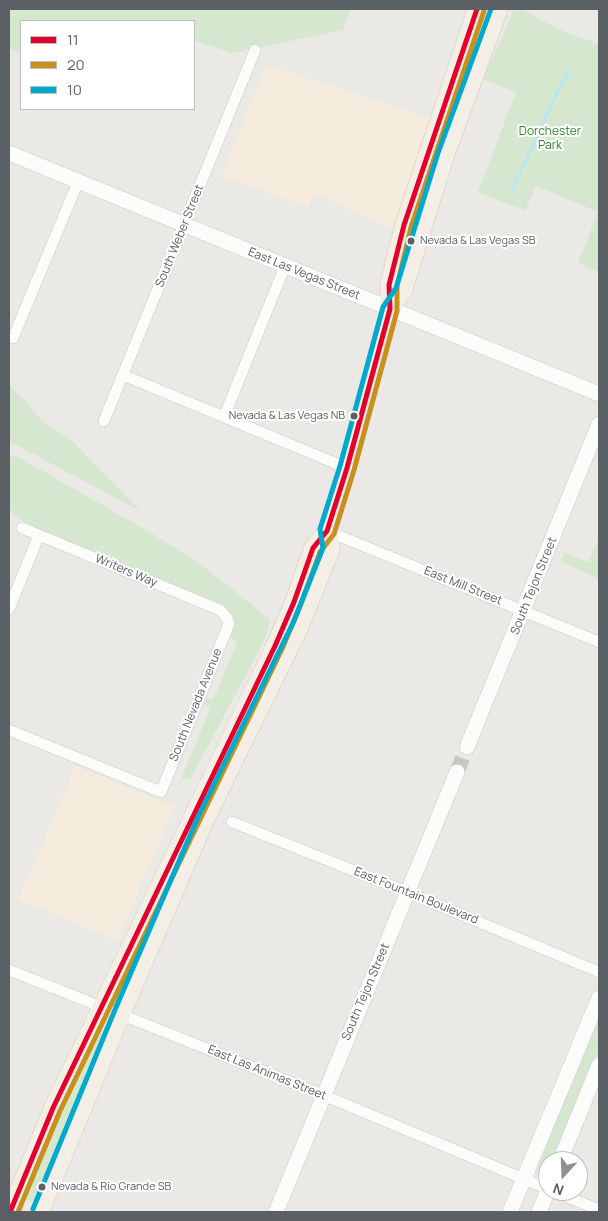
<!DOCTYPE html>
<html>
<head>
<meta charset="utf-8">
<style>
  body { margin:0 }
  #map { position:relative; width:608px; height:1221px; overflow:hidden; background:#ebe9e5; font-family:Manrope,sans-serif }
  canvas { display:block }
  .frame { position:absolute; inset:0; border:10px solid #5a6064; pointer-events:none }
  .legend { position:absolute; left:20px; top:20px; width:175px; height:90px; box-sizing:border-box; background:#fff; border:1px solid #bdbfc1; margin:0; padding:6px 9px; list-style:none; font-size:15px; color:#5a6064 }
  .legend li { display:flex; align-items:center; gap:10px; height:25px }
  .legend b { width:25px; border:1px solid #bdbfc1 }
  .north { position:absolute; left:538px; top:1151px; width:50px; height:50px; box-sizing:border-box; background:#fff; border:1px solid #bdbfc1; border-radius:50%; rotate:200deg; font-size:14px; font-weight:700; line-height:20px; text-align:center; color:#5a6064 }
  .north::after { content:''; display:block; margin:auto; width:18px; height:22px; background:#8d9091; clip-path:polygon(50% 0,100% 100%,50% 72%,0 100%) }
</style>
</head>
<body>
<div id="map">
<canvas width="608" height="1221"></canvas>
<div class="frame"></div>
<ul class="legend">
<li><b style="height:6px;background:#e4002b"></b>11</li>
<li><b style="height:6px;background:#c8911e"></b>20</li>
<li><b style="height:6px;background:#00a9ce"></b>10</li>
</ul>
<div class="north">N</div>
</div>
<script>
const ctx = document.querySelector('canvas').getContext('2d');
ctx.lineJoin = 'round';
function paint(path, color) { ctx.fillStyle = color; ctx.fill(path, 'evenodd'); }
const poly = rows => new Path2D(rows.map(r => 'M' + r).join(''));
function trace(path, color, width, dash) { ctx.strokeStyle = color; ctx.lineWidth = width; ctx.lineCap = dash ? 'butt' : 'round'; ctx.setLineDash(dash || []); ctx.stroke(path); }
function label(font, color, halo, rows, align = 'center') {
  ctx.font = font + ' Manrope,sans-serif'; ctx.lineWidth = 4; ctx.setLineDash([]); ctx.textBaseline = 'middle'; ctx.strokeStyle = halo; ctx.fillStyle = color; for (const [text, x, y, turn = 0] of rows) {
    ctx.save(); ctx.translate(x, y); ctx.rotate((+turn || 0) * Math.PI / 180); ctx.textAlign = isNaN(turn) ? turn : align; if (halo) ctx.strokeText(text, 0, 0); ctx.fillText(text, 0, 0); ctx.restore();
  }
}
const commercial = poly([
  [266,65,432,119,416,161,398,231,314,193,308,207,221,176],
  [76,766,161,802,175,806,117,941,19,899]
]);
const green = poly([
  [9,9,350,9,343,30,233,53,194,40,194,21,21,21,21,53,9,49],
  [514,9,520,9,567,33,599,44,599,272,578,263,598,212,536,186,525,211,478,192,516,92,482,79,503,36],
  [9,385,27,402,41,420,71,440,142,512,9,441],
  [9,454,20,458,148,531,203,566,271,620,263,643,190,780,183,778,182,782,180,782,210,708,205,705,204,703,207,698,213,700,237,642,231,637,235,624,234,616,228,609,221,604,23,522,9,510],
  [599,538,599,579,561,562,565,553,588,562],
  [599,1011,599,1050,554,1161,548,1161,548,1172,542,1174,538,1171,536,1164],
  [99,1028,102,1029,103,1033,83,1082,80,1105,35,1203,27,1200,25,1197,64,1097]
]);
const stream = poly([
  [512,191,560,86,569,71]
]);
const secondaryTunnel = poly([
  [457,772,467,747]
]);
const street = poly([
  [13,338,78,182],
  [123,375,347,468],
  [224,417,285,266],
  [104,421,255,50],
  [327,531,599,642],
  [9,609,39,535],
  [9,730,161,792,229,624,227,618,220,610,22,528],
  [232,822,407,892,599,972],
  [9,970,323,1095,548,1189],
  [553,1191,599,1210]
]);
const secondary = poly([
  [9,153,599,394],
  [467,747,599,424],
  [560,1161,599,1065],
  [276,1212,457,772],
  [510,1212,599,998],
  [539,1212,548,1190]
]);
const primary = poly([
  [390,309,403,291,445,156,499,9],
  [10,1212,53,1108,275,646,294,602,313,548,327,531,347,468,390,309,389,285,404,225,477,9],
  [40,1212,121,1015,205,820,300,626,331,549,327,531]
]);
const bus1 = poly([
  [10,1212,53,1108,275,646,294,602,313,548,327,531,347,468,390,309,389,285,404,225,477,9]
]);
const bus2 = poly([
  [18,1212,60,1111,282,649,301,604,320,552,334,534,354,470,397,311,397,286,411,227,484,11]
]);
const bus3 = poly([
  [33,1209,114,1012,198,817,293,623,323,548,320,529,340,466,383,307,396,288,438,153,491,9]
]);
const markers = [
  [411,241,4.5,"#5a6064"],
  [354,416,4.5,"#5a6064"],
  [42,1187,4.5,"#5a6064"]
];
const busNames = [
  ["Nevada & Las Vegas SB",420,241],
  ["Nevada & Las Vegas NB",345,416,"right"],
  ["Nevada & Rio Grande SB",51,1187]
];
const parkNames = [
  ["Dorchester",550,132],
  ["Park",550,146]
];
const streetNames = [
  ["South Weber Street",180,236,-68],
  ["East Las Vegas Street",304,274,22],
  ["Writers Way",126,571,23],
  ["East Mill Street",463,586,22],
  ["South Tejon Street",534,586,-68],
  ["South Nevada Avenue",196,705,-68],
  ["East Fountain Boulevard",416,896,22],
  ["South Tejon Street",366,992,-67],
  ["East Las Animas Street",267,1073,22]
];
paint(commercial, '#f6ecdd');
paint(green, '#d5e8cf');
trace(stream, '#b8e6f7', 3);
trace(secondaryTunnel, '#c7c7c5', 15, [15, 8]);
trace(street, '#c7c7c6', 12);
trace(secondary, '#c7c8c8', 16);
trace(primary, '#d4c6b1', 19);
trace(street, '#fcfcfb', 11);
trace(secondary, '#fcfcfb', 15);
trace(primary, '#f3efe7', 18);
trace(bus1, '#e4002b', 5);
trace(bus2, '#c8911e', 5);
trace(bus3, '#00a9ce', 5);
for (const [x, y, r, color] of markers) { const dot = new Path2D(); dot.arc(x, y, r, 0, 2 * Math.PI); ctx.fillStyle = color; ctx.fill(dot); trace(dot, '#fff', 2); }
label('11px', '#5a6064', '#fff', busNames, 'left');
label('12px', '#37812e', '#fff', parkNames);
label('12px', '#5a6064', '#fff', streetNames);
</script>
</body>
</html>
